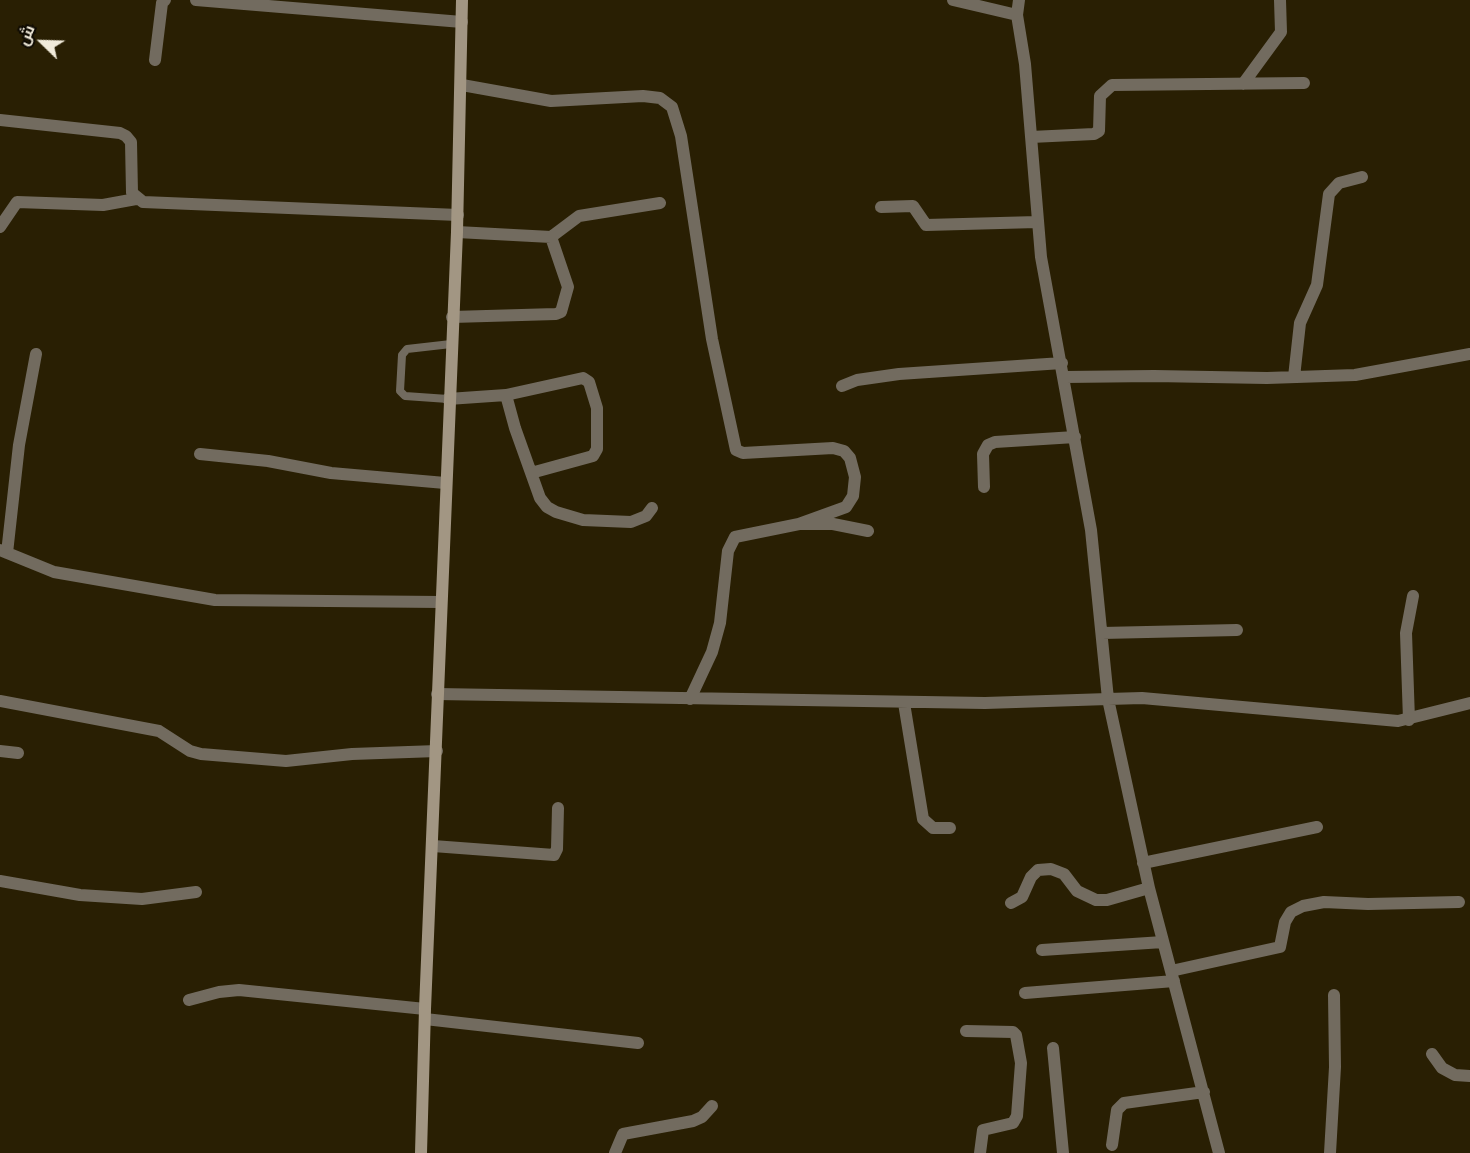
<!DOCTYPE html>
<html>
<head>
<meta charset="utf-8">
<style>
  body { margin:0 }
  #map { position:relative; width:1470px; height:1153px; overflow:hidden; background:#291f03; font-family:Manrope,Cairo,sans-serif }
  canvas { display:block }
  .north { position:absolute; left:12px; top:12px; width:60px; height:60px; -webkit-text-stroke:4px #0e0a02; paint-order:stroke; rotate:293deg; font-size:16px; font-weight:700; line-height:24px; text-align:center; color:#f0eada }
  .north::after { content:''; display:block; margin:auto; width:21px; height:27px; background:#f0eada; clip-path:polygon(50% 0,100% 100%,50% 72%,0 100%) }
</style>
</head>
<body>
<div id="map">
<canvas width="1470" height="1153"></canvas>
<div class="north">ش</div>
</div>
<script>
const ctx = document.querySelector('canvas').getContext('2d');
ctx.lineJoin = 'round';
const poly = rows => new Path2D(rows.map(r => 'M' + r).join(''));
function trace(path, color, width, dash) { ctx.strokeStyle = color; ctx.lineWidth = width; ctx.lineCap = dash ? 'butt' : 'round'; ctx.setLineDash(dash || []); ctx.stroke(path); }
const service = poly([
  [448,399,405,396,400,391,402,355,407,349,451,344]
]);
const minor = poly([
  [196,0,462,22],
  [1017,15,1019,0],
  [155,60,162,3,165,0],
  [1243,84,1281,32,1280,0],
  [462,85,551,101,643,96,660,98,672,107,681,136,712,339,736,450,743,453,833,448,844,451,850,458,855,477,853,496,846,507,799,524],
  [0,120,120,133,126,136,131,142,132,193,143,202,458,215],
  [1031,137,1094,134,1099,131,1100,96,1112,85,1304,83],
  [881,207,913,206,926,225,1037,222],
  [0,227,17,202,103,205,136,199],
  [457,232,551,237,579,216,660,203],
  [452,317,556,314,561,312,568,287,551,237],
  [1065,377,1154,376,1267,378,1355,375,1470,354],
  [1294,377,1300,323,1317,285,1329,194,1339,183,1362,177],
  [842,386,857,380,899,374,1062,363],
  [506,395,583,378,589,382,597,408,597,449,593,456,531,473],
  [448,399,506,395,515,428,540,498,547,507,556,512,583,520,631,522,646,516,652,508],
  [200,454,268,461,331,473,445,483],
  [984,487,983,454,988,445,995,442,1075,437],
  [0,550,54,572,215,600,441,602],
  [7,553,19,445,36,354],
  [1102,633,1237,630],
  [437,694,985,703,1108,699,1091,530,1041,257,1025,64,1017,15,953,0],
  [690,699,712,652,720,623,728,551,735,537,799,524,833,524,868,531],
  [0,701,159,731,190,751,201,754,286,761,352,754,437,751],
  [904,703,923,819,933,828,950,828],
  [1409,720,1406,633,1413,596],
  [0,751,18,753],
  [433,846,554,855,557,849,558,808],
  [1143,863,1317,827],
  [0,881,80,895,142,899,196,892],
  [1011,903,1022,897,1031,877,1038,870,1051,869,1064,874,1077,891,1096,900,1107,900,1149,888],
  [1042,950,1163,942],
  [1171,971,1280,947,1285,922,1291,912,1303,906,1324,902,1368,904,1459,902],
  [1025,993,1174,981],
  [189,1000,219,992,239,990,425,1009],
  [425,1019,638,1043],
  [966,1031,1013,1032,1016,1035,1021,1063,1017,1116,1013,1123,983,1130,980,1153],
  [1053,1048,1063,1153],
  [1432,1054,1442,1068,1455,1075,1470,1076],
  [1112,1145,1117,1110,1124,1103,1204,1092],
  [615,1153,623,1134,693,1121,702,1117,712,1106],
  [1219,1153,1149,888,1108,699,1142,698,1398,721,1470,703],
  [1330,1153,1335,1067,1334,995]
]);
const secondary = poly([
  [421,1153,425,1009,457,232,462,0]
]);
trace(service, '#726b5f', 8);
trace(minor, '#726b5f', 12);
trace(secondary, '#a29683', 12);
</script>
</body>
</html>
